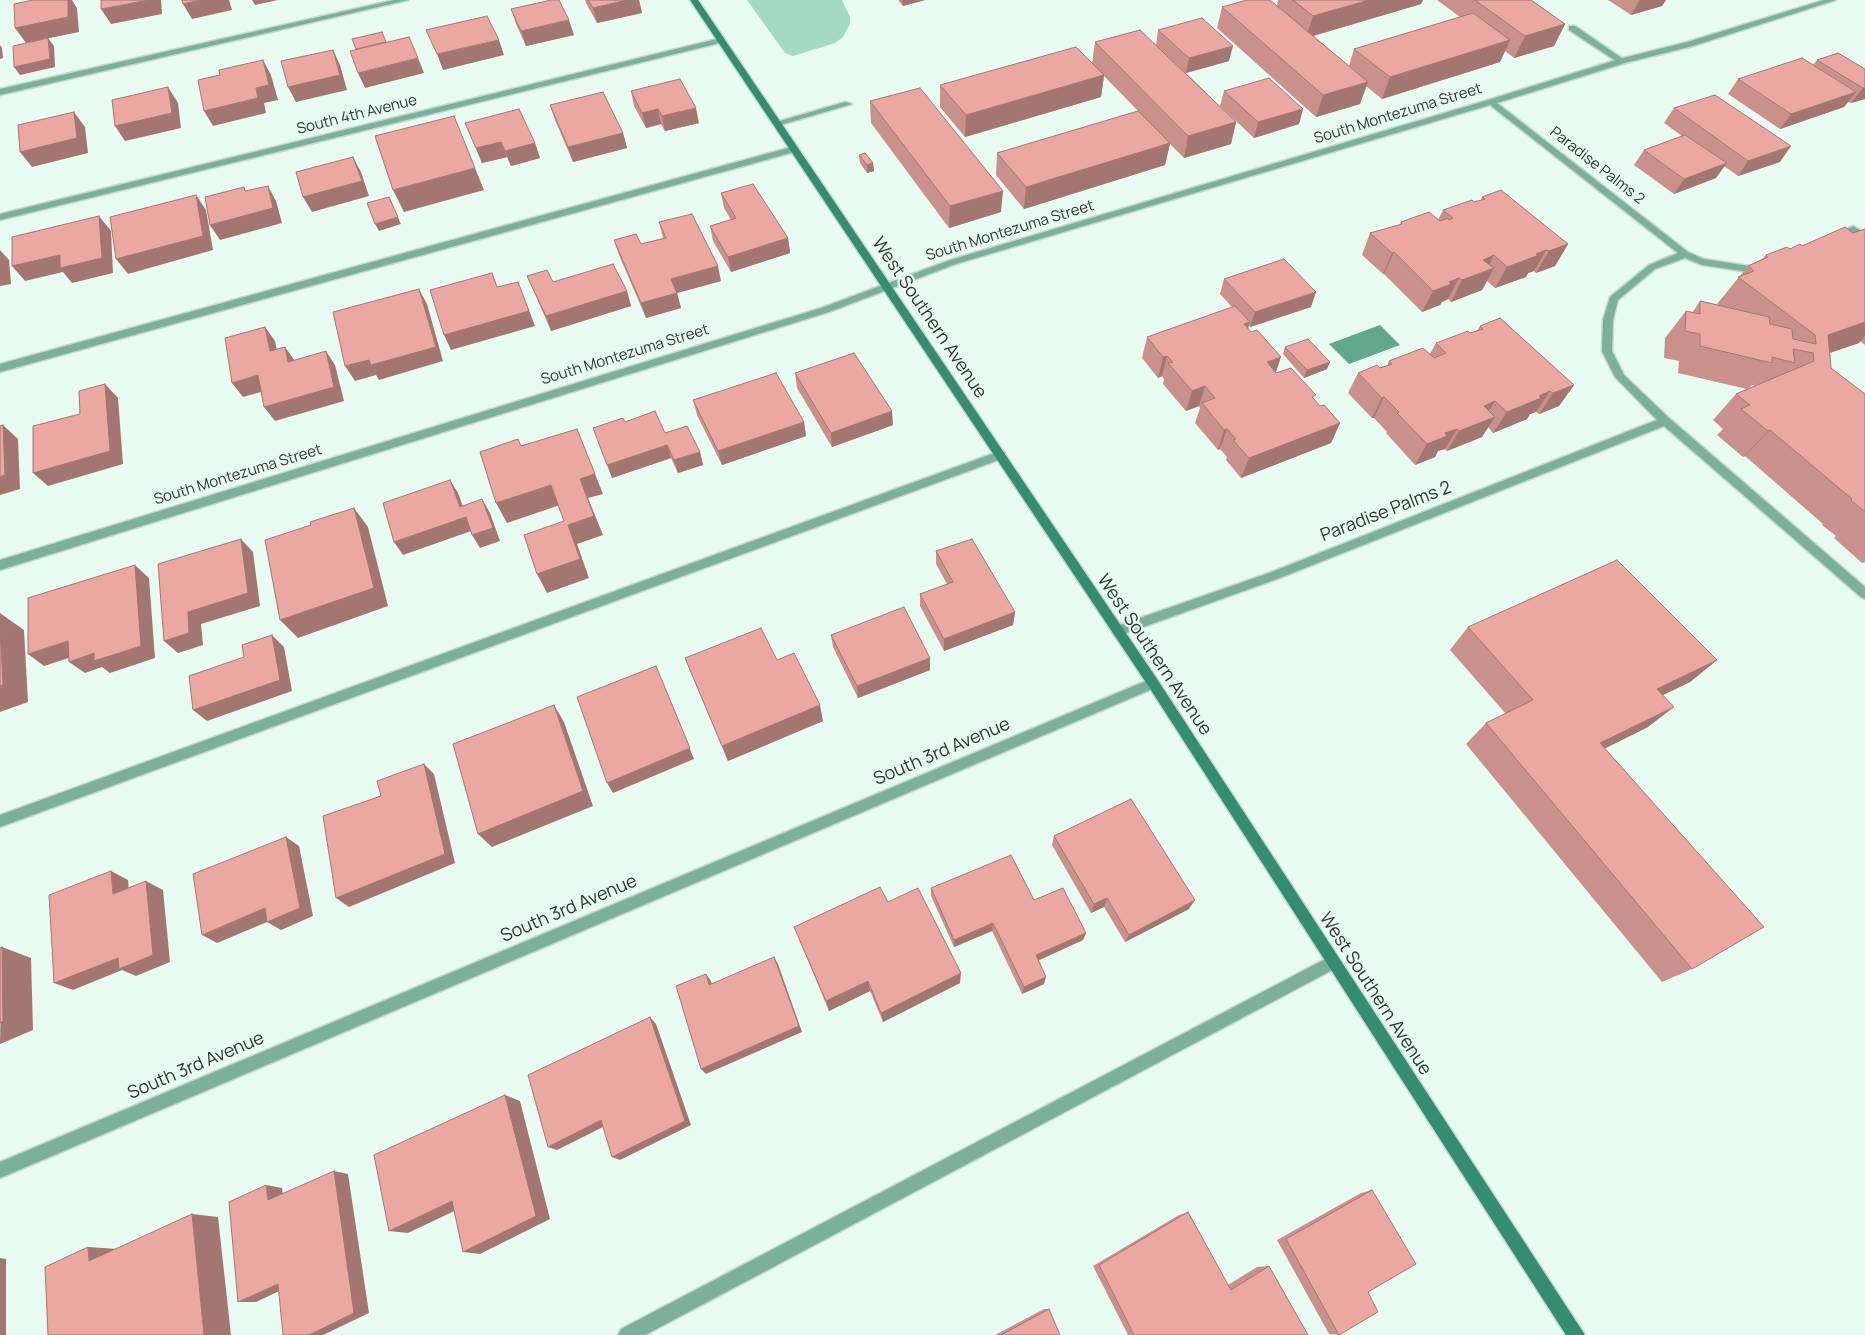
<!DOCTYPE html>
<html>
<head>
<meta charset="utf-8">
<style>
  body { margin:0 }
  canvas { display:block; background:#e7fbf3 }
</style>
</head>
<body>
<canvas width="1865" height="1335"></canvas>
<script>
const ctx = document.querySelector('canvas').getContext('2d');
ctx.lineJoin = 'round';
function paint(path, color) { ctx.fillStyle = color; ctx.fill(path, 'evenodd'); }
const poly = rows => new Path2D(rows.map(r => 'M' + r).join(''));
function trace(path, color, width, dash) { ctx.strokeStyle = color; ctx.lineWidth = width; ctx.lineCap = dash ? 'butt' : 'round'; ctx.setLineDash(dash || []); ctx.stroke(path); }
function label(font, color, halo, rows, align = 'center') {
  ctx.font = font + ' Manrope,sans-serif'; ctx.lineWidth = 4.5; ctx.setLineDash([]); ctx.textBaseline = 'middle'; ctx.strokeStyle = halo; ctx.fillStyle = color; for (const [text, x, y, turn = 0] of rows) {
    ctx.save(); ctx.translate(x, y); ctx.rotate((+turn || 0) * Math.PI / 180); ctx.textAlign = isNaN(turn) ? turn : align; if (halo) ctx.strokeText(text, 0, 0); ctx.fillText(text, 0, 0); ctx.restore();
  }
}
const green = poly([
  [747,0,842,0,850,17,850,24,843,37,835,43,793,56,785,53]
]);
const water = poly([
  [1380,325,1400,345,1349,364,1329,344]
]);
const lane = poly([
  [394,0,408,0,0,95,0,89,394,0],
  [1569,26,1575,26,1626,61,1619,63,1569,30,1569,26],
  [845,102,852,104,777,126,773,123,845,102],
  [795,146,799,149,798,151,0,372,0,364,795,146],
  [1000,451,1004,452,1005,455,1004,458,0,827,0,815,1000,451],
  [1333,955,1338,957,1340,962,1338,967,645,1335,618,1335,621,1329,1333,955]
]);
const street = poly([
  [1824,0,1836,0,1693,46,1625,63,1497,103,1688,252,1704,259,1749,266,1764,266,1764,270,1749,272,1702,265,1685,258,1655,269,1618,300,1613,320,1612,351,1624,375,1669,418,1865,587,1865,599,1861,597,1664,426,1277,579,1118,636,1114,635,1112,631,1114,627,1269,573,1657,420,1615,377,1602,351,1603,320,1610,297,1649,265,1678,253,1490,105,956,264,829,312,0,570,0,560,821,308,950,260,1488,100,1619,59,1687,42,1824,0],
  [721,38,725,40,724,42,0,220,0,214,721,38],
  [1853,226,1865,233,1865,240,1852,233,1835,240,1830,237,1853,226],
  [1153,678,1157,679,1159,683,1157,687,0,1178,0,1162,1153,678]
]);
const secondary = poly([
  [690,0,698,0,1157,679,1585,1335,1566,1335,1149,687,690,0]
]);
const wall = poly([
  [585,0,639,0,642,13,597,23,586,3],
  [898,0,925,0,903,6],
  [1278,0,1423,0,1421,4,1313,36,1349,66,1354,49,1460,17,1437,0,1531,0,1565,24,1554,46,1514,58,1505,51,1500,62,1382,99,1366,86,1360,104,1316,117,1217,28,1222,7,1277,6],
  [1608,0,1666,0,1662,6,1631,15],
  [511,9,574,35,526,46,516,24],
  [1158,30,1229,61,1186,73,1236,122,1231,144,1184,158,1170,144,1165,165,1024,209,996,175,997,153,1141,114,1104,76,1101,97,965,137,940,107,940,85,1092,64,1095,42,1156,45],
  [1817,60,1865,69,1865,99,1851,103,1848,102,1844,107,1780,129,1728,94,1738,79,1813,65],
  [631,91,699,123,665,131,661,124,646,128,634,106],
  [1224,91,1303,109,1299,124,1254,138,1220,106],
  [870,101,1001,212,949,228,871,123],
  [550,105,623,133,627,148,573,162,555,120],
  [1674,108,1780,162,1738,176,1724,166,1716,178,1674,194,1634,165,1644,150,1682,136,1664,123],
  [465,123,535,143,540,158,511,166,507,157,482,163],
  [859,155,873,163,874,171,867,173,860,163],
  [721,193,788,238,790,253,731,272,713,241,710,226,731,220,724,208],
  [1482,197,1568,244,1555,266,1536,273,1534,271,1528,273,1526,277,1495,288,1487,281,1482,290,1451,302,1448,299,1442,302,1440,305,1422,312,1384,274,1383,274,1362,255,1370,233,1400,225,1401,222,1438,220,1443,210,1474,202,1481,200],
  [659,222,721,281,677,293,681,308,646,318,619,255,614,240,641,244,663,238],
  [1865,229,1865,345,1860,341,1859,343,1830,353,1831,368,1865,394,1865,562,1862,563,1834,538,1836,536,1822,525,1823,524,1745,456,1743,457,1717,435,1723,429,1713,420,1736,394,1747,389,1678,373,1679,361,1664,358,1665,338,1686,311,1692,313,1700,301,1719,305,1717,304,1748,266,1762,259,1766,255,1853,233],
  [1752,385,1756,386,1748,389],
  [527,276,553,282,627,291,631,306,551,331],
  [1224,279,1311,307,1250,327,1249,325,1248,328,1276,373,1314,400,1320,406,1340,423,1331,443,1241,478,1226,460,1227,457,1220,449,1218,450,1195,423,1200,408,1199,406,1186,411,1163,384,1164,379,1162,376,1158,378,1142,358,1147,337,1232,307,1220,294],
  [1480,326,1574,385,1559,406,1539,414,1536,412,1530,414,1527,419,1493,433,1488,427,1482,437,1447,451,1445,449,1438,451,1435,457,1415,465,1386,433,1387,432,1374,418,1372,418,1348,393,1358,373,1380,368,1387,366,1389,361,1430,354,1436,343,1477,331],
  [1285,347,1327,369,1304,378,1283,354],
  [795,373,893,425,832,447,797,388],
  [693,400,804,422,806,436,722,465,697,415],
  [625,422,665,433,700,452,703,465,678,473,671,458,612,478],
  [936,551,1015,612,1013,625,944,651,920,606,920,594,947,584,936,564],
  [1468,627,1717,660,1690,682,1663,695,1648,727,1605,748,1692,969,1662,982,1466,744,1486,723,1506,714,1450,650],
  [831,635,930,658,930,670,858,698,833,647],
  [685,658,777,660,823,721,728,761],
  [1054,836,1189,909,1125,942,1104,907,1091,913,1052,845],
  [931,888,1034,900,1086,933,1083,940,1038,960,1044,984,1022,994,992,931,954,947,931,896],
  [794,927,960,983,883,1022,870,991,829,1011],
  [1372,1190,1368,1292,1339,1335,1329,1334,1277,1240,1361,1193],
  [1188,1212,1228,1285,1257,1267,1269,1266,1308,1335,1128,1335,1093,1266,1179,1215],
  [1044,1309,1049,1309,1060,1335,995,1335]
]);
const shadedWall = poly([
  [68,0,72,0,77,8,79,32,26,43,15,28],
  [149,0,161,0,162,14,111,24,101,9],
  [201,0,229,0,232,10,192,19,183,4],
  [252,0,278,0,255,5],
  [627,0,639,0,642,13,597,23,593,8],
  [902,0,925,0,903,6],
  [1369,0,1423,0,1421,4,1306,38,1313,16],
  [1640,0,1666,0,1662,6,1631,15],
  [569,20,574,35,526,46,521,31],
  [1565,24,1554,46,1514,58,1525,36],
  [48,38,54,46,55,67,20,75,14,67],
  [499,40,504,55,443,70,437,54],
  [1510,40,1500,62,1382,99,1390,77],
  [0,45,2,48,3,58,0,59],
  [1233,46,1229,61,1186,73,1189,58],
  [333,50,340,65,347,90,296,102,288,87],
  [418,58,424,73,365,88,358,73],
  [263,60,271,75,278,100,264,103,266,113,213,126,204,111,256,88],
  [1104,75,1101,97,965,137,966,115],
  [1368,82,1360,104,1316,117,1323,95],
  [168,87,178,103,181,128,125,141,115,126],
  [1863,88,1865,88,1865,99,1851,103],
  [1856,92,1844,107,1780,129,1791,114],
  [696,108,699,123,665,131,662,116],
  [658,109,661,124,646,128,642,113],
  [1303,109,1299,124,1254,138,1258,122],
  [74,112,85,127,88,153,32,167,20,152],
  [1236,122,1231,144,1184,158,1188,136],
  [623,133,627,148,573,162,568,147],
  [501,142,507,157,482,163,476,148],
  [535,143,540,158,511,166,505,151],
  [1170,143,1165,165,1024,209,1026,187],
  [1791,146,1780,162,1738,176,1748,161],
  [353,157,361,172,369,196,312,212,303,197],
  [873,163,874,171,867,173,867,165],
  [1727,163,1716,178,1674,194,1684,179],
  [475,168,484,190,404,212,393,190],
  [268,186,276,201,282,223,220,240,210,225],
  [1003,191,1001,212,949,228,950,206],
  [196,195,206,210,213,250,128,274,116,259],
  [389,197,401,224,379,231,375,224],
  [99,216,111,231,113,273,72,283,63,272,25,281,12,266],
  [788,238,790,253,731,272,728,257],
  [1568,244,1555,266,1536,273,1549,251],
  [0,250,9,260,11,284,0,286],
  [1546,250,1534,271,1528,273,1526,277,1495,288,1507,267],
  [1394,252,1384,274,1383,274,1392,253],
  [1494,255,1486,271,1494,268,1482,290,1451,302,1462,280,1483,260],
  [718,266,721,281,677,293,681,308,646,318,641,303,671,279],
  [1459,278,1448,299,1442,302,1440,305,1422,312,1433,291,1449,282],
  [518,282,535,326,451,350,444,335],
  [419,289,427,304,443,361,379,380,376,375,355,381,345,366],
  [627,291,631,306,551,331,546,316],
  [1316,292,1311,307,1250,327,1255,312],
  [1250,322,1243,343,1244,324],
  [1865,322,1865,336,1859,343,1814,358,1828,335],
  [265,327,275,341,280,366,270,351],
  [285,347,295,361,288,362],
  [326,351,335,365,344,401,275,421,264,407],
  [1167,356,1162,376,1158,378,1163,357],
  [1281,357,1274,378,1267,362],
  [1330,362,1327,369,1304,378,1307,370],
  [258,375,268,390,243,397,232,383],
  [105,384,118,398,123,464,48,486,33,473],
  [1574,385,1559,406,1539,414,1553,393],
  [1205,386,1199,406,1186,411,1192,391],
  [1550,391,1536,412,1530,414,1527,419,1493,433,1507,412,1539,396],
  [1384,397,1374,418,1372,418,1382,398],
  [1495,401,1482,422,1495,417,1482,437,1447,451,1459,431,1484,406],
  [892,411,893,425,832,447,831,433],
  [804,422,806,436,722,465,718,451],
  [1340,423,1331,443,1241,478,1249,458],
  [3,425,18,439,20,489,0,495,0,477],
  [577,429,603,494,588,498,603,535,577,544,589,578,547,593,537,574,568,525,580,479],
  [1227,429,1220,449,1218,450,1224,430],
  [1457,429,1445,449,1438,451,1435,457,1415,465,1427,444,1445,433],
  [1770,430,1745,456,1743,457,1768,431],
  [667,445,671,458,612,478,607,465],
  [700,452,703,465,678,473,674,460],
  [450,480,458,493,468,520,474,530,403,555,394,542,460,507],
  [551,485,560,505,507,523,496,503],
  [482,499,490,513,500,541,480,548,472,535],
  [354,508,368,527,388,606,298,638,280,620],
  [241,539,253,552,260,606,201,624,203,645,178,653,164,641,188,612],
  [135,565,149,578,155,658,110,673,102,667,85,673,69,662],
  [1015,612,1013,625,944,651,944,639],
  [0,613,24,630,28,702,0,712],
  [272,635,284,647,292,691,207,721,193,710],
  [68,641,84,653,44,666,28,654],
  [930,658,930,670,858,698,857,686],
  [1717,660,1690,682,1632,710,1657,689],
  [661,678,694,759,613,793,607,783],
  [554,705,564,722,593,806,492,847,478,834],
  [820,705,823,721,728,761,722,746],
  [1674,707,1648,727,1576,763,1600,743],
  [424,764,434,774,455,863,349,907,336,898],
  [286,837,299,846,313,916,281,930,267,922],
  [111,871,128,880,130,903,113,894],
  [146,881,163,890,170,962,136,976,122,970,73,990,54,983],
  [1107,898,1104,907,1091,913,1094,904],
  [1195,900,1189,909,1125,942,1129,935],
  [265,908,279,917,217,943,202,935],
  [993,923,992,931,954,947,954,940],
  [1086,933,1083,940,1033,963,1036,955],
  [2,947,31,958,33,1030,0,1044],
  [774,957,778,964,802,1032,706,1074,701,1069],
  [961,973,960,983,883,1022,881,1013],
  [706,974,711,981,714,991,709,985],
  [1046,977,1044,984,1022,994,1024,987],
  [868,981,870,991,829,1011,826,1001],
  [650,1017,656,1024,691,1125,620,1160,612,1157],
  [505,1095,520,1101,550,1219,480,1254,463,1252],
  [601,1120,609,1124,557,1150,548,1147],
  [334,1171,348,1174,369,1313,323,1335,309,1335],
  [266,1185,282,1188,284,1203,268,1200],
  [452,1201,469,1204,408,1233,389,1231],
  [192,1214,218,1217,231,1335,204,1335],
  [88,1247,118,1249,89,1261],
  [0,1258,6,1259,6,1335,0,1335],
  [278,1284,294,1284,256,1302,238,1302]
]);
const building = poly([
  [33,0,68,0,68,17,15,28,14,4,33,0],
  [101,0,149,0,101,9,101,0],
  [182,0,201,0,183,4,182,0],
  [551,0,559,0,569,20,521,31,511,9,551,0],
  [588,0,627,0,593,8,588,0],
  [1247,0,1270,0,1368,82,1323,95,1222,7,1247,0],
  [1293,0,1369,0,1313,16,1293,0],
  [1475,0,1531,0,1565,24,1525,36,1475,0],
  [1473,13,1510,40,1390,77,1354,49,1473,13],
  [487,16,499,40,437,54,426,30,487,16],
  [1202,18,1233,46,1189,58,1158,30,1202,18],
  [1140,30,1236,122,1188,136,1095,42,1140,30],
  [382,32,386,42,356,49,352,39,382,32],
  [409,37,418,58,358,73,350,51,409,37],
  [48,38,50,59,14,67,13,46,48,38],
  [1076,47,1104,75,966,115,940,85,1076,47],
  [333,50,340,75,288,87,281,61,333,50],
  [1838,53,1865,69,1865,88,1863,88,1817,60,1838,53],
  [1802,58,1856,92,1791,114,1738,79,1802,58],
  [263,60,269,85,256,88,258,98,204,111,198,80,220,75,219,70,263,60],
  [1269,78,1303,109,1258,122,1224,91,1269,78],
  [680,79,696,108,662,116,658,109,642,113,631,91,680,79],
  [168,87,172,113,115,126,112,100,168,87],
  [920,88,1003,191,950,206,870,101,920,88],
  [603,92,623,133,568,147,550,105,603,92],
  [1715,95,1791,146,1748,161,1674,108,1715,95],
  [519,109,535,143,505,151,501,142,476,148,465,123,519,109],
  [1138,111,1170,143,1026,187,997,153,1138,111],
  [74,112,77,138,20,152,18,125,74,112],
  [454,116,475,168,393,190,375,136,454,116],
  [1685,135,1727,163,1684,179,1644,150,1685,135],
  [865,153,873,163,867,165,859,155,865,153],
  [353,157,362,181,303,197,296,172,353,157],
  [753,184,788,238,728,257,710,226,736,218,721,193,753,184],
  [268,186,273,208,210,225,205,197,244,187,245,191,268,186],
  [1501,190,1568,244,1549,251,1546,250,1536,254,1539,255,1507,267,1494,255,1483,260,1494,268,1462,280,1459,278,1449,282,1451,284,1433,291,1394,252,1392,253,1370,233,1402,224,1401,222,1429,212,1440,221,1448,218,1449,220,1453,218,1443,210,1472,200,1474,202,1485,199,1482,197,1501,190],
  [196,195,203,236,116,259,110,217,196,195],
  [389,197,398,217,375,224,367,203,389,197],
  [692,214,718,266,671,279,677,293,641,303,614,240,636,234,641,244,666,238,659,222,692,214],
  [99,216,102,258,60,268,60,255,12,266,12,237,99,216],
  [1845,227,1853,233,1865,229,1865,322,1828,335,1831,368,1865,394,1865,512,1851,500,1852,499,1770,430,1768,431,1741,409,1750,405,1736,394,1814,361,1813,353,1793,349,1795,363,1772,357,1772,363,1700,346,1700,334,1685,331,1686,311,1700,314,1700,301,1769,317,1770,324,1792,329,1793,339,1816,344,1815,335,1738,277,1754,271,1748,266,1768,257,1766,255,1787,247,1790,249,1800,244,1802,246,1845,227],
  [1284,259,1316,292,1255,312,1224,279,1284,259],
  [613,264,627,291,546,316,527,276,547,270,553,282,613,264],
  [492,273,497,287,518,282,529,311,444,335,430,290,492,273],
  [419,289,436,347,371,365,369,360,345,366,333,312,419,289],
  [1235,306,1250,322,1244,324,1251,332,1257,330,1281,357,1267,362,1276,373,1291,368,1316,395,1312,397,1320,406,1324,405,1340,423,1249,458,1233,440,1236,439,1227,429,1224,430,1202,403,1215,398,1205,386,1192,391,1168,363,1173,362,1167,356,1163,357,1147,337,1235,306],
  [1500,318,1574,385,1553,393,1550,391,1539,396,1541,398,1507,412,1495,401,1484,406,1495,417,1459,431,1457,429,1445,433,1447,436,1427,444,1397,413,1399,412,1384,397,1382,398,1358,373,1377,365,1380,368,1392,364,1389,361,1423,348,1434,358,1446,353,1436,343,1468,331,1470,333,1483,329,1480,326,1500,318],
  [265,327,270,351,285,347,288,362,326,351,334,387,264,407,258,375,232,383,225,338,265,327],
  [1308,339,1330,362,1307,370,1285,347,1308,339],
  [854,353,892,411,831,433,795,373,854,353],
  [776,373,804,422,718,451,693,400,776,373],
  [105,384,110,451,33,473,33,426,80,414,79,391,105,384],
  [655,411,665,433,687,426,700,452,674,460,667,445,607,465,593,428,623,418,625,422,655,411],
  [3,425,5,475,0,477,0,426,3,425],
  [577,429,595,474,580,479,594,516,568,525,580,559,537,574,524,535,564,521,551,485,496,503,480,452,518,439,521,446,577,429],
  [450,480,460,507,482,499,493,528,472,535,466,517,394,542,383,503,450,480],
  [354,508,374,588,280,620,265,540,311,525,310,522,354,508],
  [241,539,248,593,188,612,189,633,164,641,158,564,241,539],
  [972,539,1015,612,944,639,920,594,953,582,936,551,972,539],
  [1617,560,1717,660,1657,689,1674,707,1600,743,1764,927,1692,969,1486,723,1533,700,1468,627,1617,560],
  [135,565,141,646,94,661,94,653,69,662,68,641,28,654,28,598,135,565],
  [904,607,930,658,857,686,831,635,904,607],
  [0,626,3,685,0,686,0,626],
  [761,628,777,660,794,653,820,705,722,746,685,658,761,628],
  [272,635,280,680,193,710,189,676,244,657,242,645,272,635],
  [656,666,690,748,607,783,577,697,656,666],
  [554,705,583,791,478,834,453,744,554,705],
  [424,764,445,854,336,898,323,816,381,796,377,781,424,764],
  [1131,799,1195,900,1129,935,1107,898,1094,904,1054,836,1131,799],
  [286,837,300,908,267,922,265,908,202,935,193,874,286,837],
  [1011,855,1034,900,1063,888,1086,933,1036,955,1046,977,1024,987,993,923,954,940,931,888,1011,855],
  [111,871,113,894,146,881,153,955,119,969,118,958,54,983,49,895,111,871],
  [880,887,888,902,918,888,961,973,881,1013,868,981,826,1001,794,927,880,887],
  [2,947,3,1021,0,1023,0,948,2,947],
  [774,957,799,1026,701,1069,676,986,706,974,709,985,774,957],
  [650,1017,685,1121,612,1157,601,1120,548,1147,528,1075,650,1017],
  [505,1095,536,1216,463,1252,452,1201,389,1231,374,1155,505,1095],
  [334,1171,354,1313,309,1335,283,1335,278,1284,238,1302,229,1202,266,1185,268,1200,334,1171],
  [1372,1190,1416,1264,1368,1292,1378,1312,1339,1335,1286,1239,1372,1190],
  [1188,1212,1231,1290,1269,1266,1308,1335,1134,1335,1099,1265,1188,1212],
  [192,1214,204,1335,48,1335,45,1267,88,1247,89,1261,192,1214],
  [1049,1309,1060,1335,1001,1335,1049,1309]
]);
const farStreetnames = [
  ["South Montezuma Street",1398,114,-17],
  ["South 4th Avenue",357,115,-14],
  ["Paradise Palms 2",1597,166,38],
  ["South Montezuma Street",1010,231,-17],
  ["South Montezuma Street",625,355,-17],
  ["South Montezuma Street",238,475,-17]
];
const streetNames = [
  ["West Southern Avenue",929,318,56],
  ["Paradise Palms 2",1386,512,-21],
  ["West Southern Avenue",1154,655,56],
  ["South 3rd Avenue",942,752,-23],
  ["South 3rd Avenue",569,909,-23],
  ["West Southern Avenue",1375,994,57],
  ["South 3rd Avenue",196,1066,-23]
];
paint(green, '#a4dac5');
paint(water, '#62a78e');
trace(lane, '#c6d7d0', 3);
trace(street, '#c6d7d0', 3);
trace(secondary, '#c6d7d0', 3);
paint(lane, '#7bb09c');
paint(street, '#7bb09c');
paint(secondary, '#348d71');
paint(wall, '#ca908c');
paint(shadedWall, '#a47672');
paint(building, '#eba8a3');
trace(building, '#a47672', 1);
label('15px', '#2d3532', '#e7fbf3', farStreetnames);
label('18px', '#2d3532', '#e7fbf3', streetNames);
</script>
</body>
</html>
